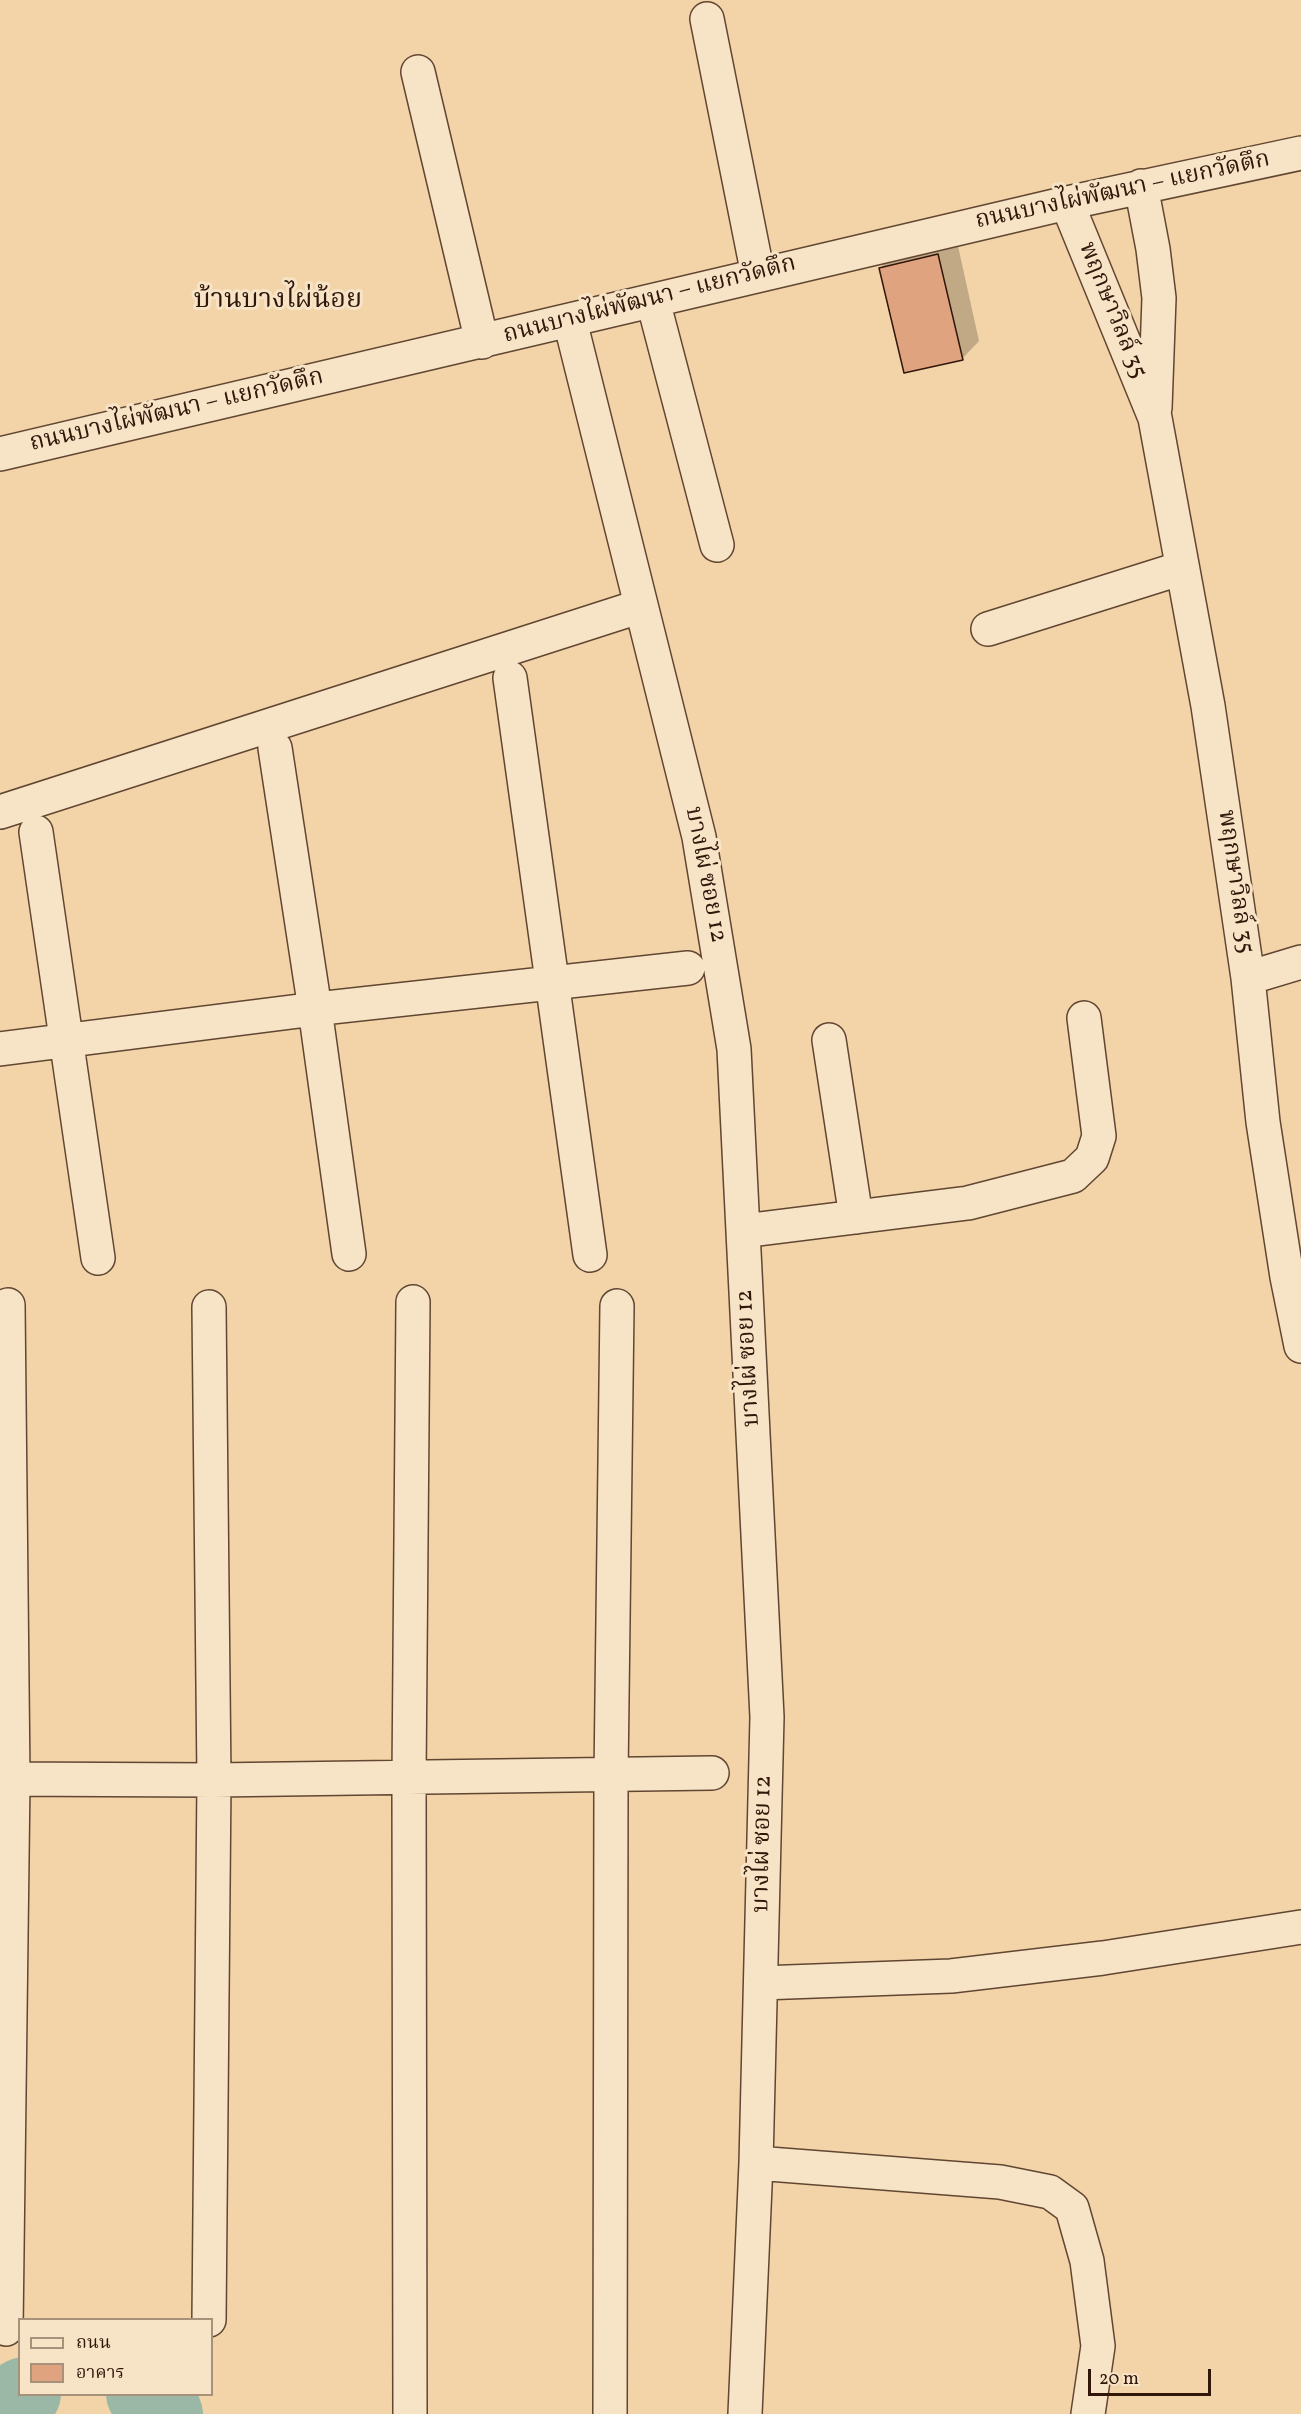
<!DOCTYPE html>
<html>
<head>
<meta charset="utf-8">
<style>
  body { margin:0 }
  #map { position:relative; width:1301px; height:2414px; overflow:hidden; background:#f2d4a8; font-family:Vollkorn,"Noto Serif Thai",serif }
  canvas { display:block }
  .legend { position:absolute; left:18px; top:2318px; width:195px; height:78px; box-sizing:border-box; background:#f7e3c6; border:2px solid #a8917b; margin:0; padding:8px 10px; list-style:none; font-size:18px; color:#31160a }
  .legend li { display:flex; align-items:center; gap:12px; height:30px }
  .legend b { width:30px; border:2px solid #a8917b }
  .scale { position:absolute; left:1088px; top:2369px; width:123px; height:27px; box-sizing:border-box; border:3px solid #31160a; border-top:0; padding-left:8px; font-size:18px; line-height:21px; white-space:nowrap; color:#31160a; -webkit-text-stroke:4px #f7e3c6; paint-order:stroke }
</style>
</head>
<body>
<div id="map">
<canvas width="1301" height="2414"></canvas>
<ul class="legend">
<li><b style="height:8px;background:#f7e3c6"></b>ถนน</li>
<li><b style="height:16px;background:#e0a380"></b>อาคาร</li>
</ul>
<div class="scale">20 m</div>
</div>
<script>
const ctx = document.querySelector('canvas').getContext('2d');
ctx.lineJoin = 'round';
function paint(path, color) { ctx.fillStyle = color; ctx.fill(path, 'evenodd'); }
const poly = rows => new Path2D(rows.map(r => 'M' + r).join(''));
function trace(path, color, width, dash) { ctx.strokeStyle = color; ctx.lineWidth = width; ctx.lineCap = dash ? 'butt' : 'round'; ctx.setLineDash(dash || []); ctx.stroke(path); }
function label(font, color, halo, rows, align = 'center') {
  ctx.font = font + ' Vollkorn,"Noto Serif Thai",serif'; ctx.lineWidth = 6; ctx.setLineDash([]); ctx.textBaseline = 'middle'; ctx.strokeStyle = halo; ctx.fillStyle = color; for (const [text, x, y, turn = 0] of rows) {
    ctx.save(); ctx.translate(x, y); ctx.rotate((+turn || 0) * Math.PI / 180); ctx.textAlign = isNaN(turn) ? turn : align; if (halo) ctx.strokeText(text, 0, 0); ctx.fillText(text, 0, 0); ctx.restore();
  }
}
const shadow = poly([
  [956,237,979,341,962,359,880,268,898,251]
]);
const river = poly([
  [143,2394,166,2414],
  [0,2407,24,2394]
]);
const building = poly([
  [938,254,963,360,904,373,879,268,938,254]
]);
const minor = poly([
  [707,19,758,275],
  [418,72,482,342],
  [1141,186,1153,249,1159,298,1155,408],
  [1067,203,1155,418,1208,706,1248,978,1263,1122,1287,1277,1301,1346],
  [653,301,717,545],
  [570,321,699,837,734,1049,767,1717,756,2163,745,2414],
  [0,454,1067,203,1301,153],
  [988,629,1182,568],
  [510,678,590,1255],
  [275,748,315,1009,349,1254],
  [0,812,641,606],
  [36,832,98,1258],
  [1248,978,1301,962],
  [829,1040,856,1217],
  [0,1049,315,1009,688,968],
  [743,1231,968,1203,1073,1176,1092,1158,1099,1136,1084,1018],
  [209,1307,214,1780,209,2320],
  [0,1779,214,1780,712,1773],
  [761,1983,951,1976,1103,1958,1301,1927],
  [756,2163,1000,2182,1050,2192,1072,2208,1087,2261,1098,2346,1088,2414],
  [6,2329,13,1779,8,1305],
  [410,2414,409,1777,413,1302],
  [610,2414,611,1776,617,1306]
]);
const streetNames = [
  ["ถนนบางไผ่พัฒนา – แยกวัดตึก",1123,192,-12],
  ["ถนนบางไผ่พัฒนา – แยกวัดตึก",650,301,-14],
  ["พฤกษาวิลล์ 35",1111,311,68],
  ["ถนนบางไผ่พัฒนา – แยกวัดตึก",177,412,-13],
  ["บางไผ่ ซอย 12",704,875,79],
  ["พฤกษาวิลล์ 35",1234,882,82],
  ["บางไผ่ ซอย 12",750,1358,-93],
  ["บางไผ่ ซอย 12",764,1844,-89]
];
const quarterNames = [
  ["บ้านบางไผ่น้อย",278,302]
];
paint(shadow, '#0003');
trace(river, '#9bb8a6', 74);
paint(building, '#e0a380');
trace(building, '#31160a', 1.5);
trace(minor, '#614632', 36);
trace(minor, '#f7e3c6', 33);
label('24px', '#31160a', '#f7e3c6', streetNames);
label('27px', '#31160a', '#f7e3c6', quarterNames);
</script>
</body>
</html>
